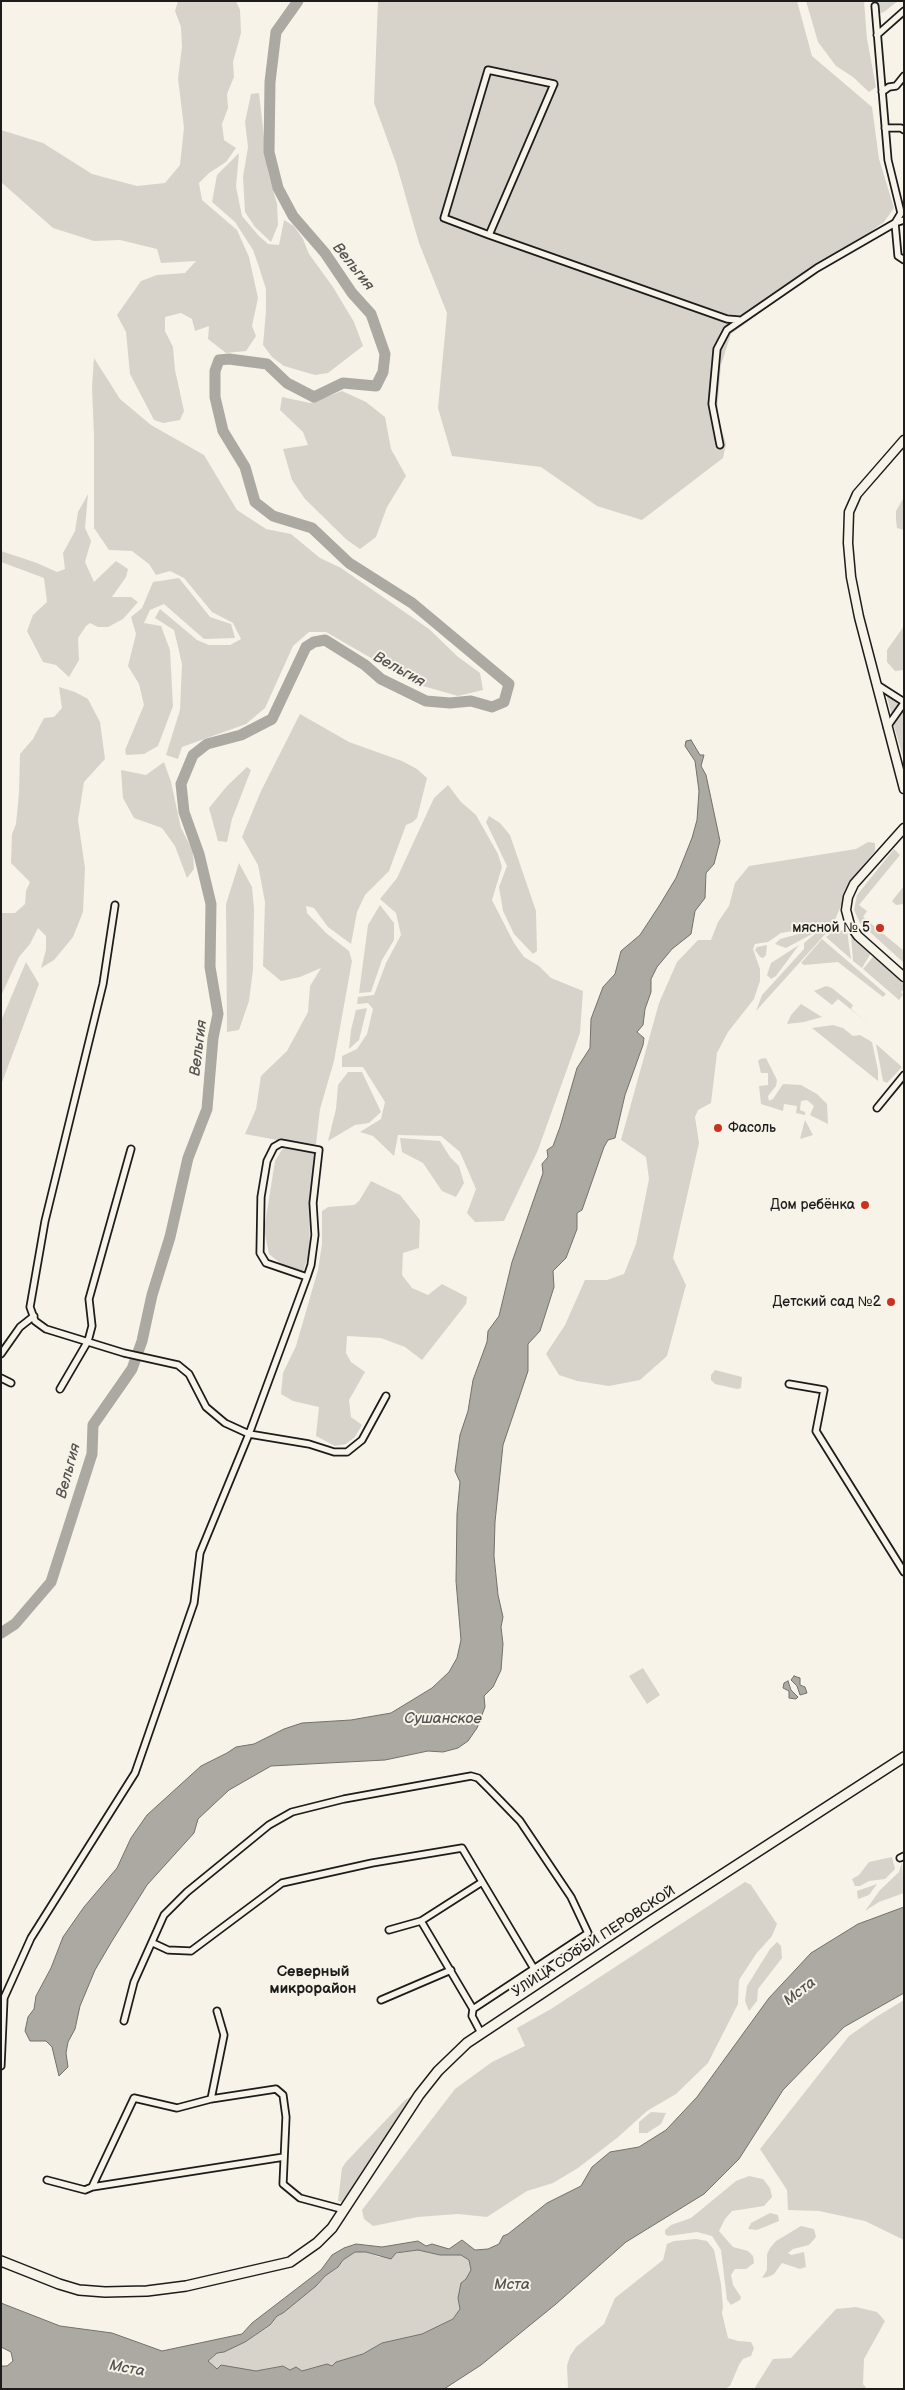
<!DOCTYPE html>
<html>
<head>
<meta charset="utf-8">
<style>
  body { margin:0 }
  #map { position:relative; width:905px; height:2390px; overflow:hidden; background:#f7f3e8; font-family:"Balsamiq Sans",sans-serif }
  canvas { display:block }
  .frame { position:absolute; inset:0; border:2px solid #1c1c1c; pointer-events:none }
</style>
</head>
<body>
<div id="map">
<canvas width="905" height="2390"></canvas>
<div class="frame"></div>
</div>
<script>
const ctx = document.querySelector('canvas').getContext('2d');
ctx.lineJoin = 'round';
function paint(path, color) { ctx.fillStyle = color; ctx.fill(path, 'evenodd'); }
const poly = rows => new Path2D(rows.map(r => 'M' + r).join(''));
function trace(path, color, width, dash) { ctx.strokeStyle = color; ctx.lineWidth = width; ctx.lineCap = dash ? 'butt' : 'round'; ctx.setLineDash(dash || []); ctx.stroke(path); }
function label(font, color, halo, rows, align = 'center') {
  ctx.font = font + ' "Balsamiq Sans",sans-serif'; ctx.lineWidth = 4; ctx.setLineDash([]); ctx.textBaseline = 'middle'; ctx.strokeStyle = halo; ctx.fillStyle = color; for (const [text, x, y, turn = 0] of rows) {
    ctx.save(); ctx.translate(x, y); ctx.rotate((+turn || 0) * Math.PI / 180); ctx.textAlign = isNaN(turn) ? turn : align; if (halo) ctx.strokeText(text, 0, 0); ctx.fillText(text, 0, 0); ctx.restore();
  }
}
const green = poly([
  [178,1,236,1,240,10,241,33,233,62,234,77,227,94,228,108,222,124,224,140,236,148,226,162,209,173,199,183,202,200,237,230,249,257,258,298,252,326,256,336,246,351,226,353,208,339,209,326,195,331,192,319,181,313,165,317,165,331,173,347,175,370,184,411,180,420,163,423,154,420,130,374,126,332,117,315,141,281,157,275,185,273,196,261,161,263,157,249,120,240,94,241,53,228,1,182,1,130,43,143,92,174,137,186,165,183,180,165,184,128,178,78,182,47,181,27,175,11],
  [378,1,797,1,812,56,872,107,879,159,894,208,884,222,731,334,721,365,717,413,726,444,723,458,642,520,597,506,541,467,452,456,438,408,447,313,419,243,396,163,374,103],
  [806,1,864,1,867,39,876,87,869,92,853,77,836,66,818,42],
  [877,1,898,1,884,12,878,14],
  [259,93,268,172,277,204,278,225,271,242,255,227,245,212,243,177,248,147,245,122,251,94],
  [239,153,236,187,242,216,258,235,268,244,279,245,284,220,294,226,303,239,309,254,333,287,354,322,363,346,328,373,315,375,284,366,272,357,263,345,266,311,266,289,258,264,253,250,235,222,212,202,217,175],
  [94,358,120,399,151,425,204,455,237,510,266,529,291,534,320,558,341,568,429,629,457,656,480,673,483,690,458,696,416,684,326,632,309,632,293,646,265,708,246,724,182,747,178,759,166,755,180,710,182,664,174,630,155,618,160,609,197,640,209,645,230,645,241,639,233,623,212,612,184,578,170,571,156,575,149,564,132,551,109,550,94,528,94,436,92,387],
  [342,391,366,402,385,417,391,449,406,476,387,507,376,537,360,549,347,540,305,499,292,480,283,449,308,445,303,432,280,410,282,397,310,403],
  [88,494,85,528,91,541,85,562,94,582,116,561,128,569,126,577,112,597,131,597,138,602,123,619,108,627,98,627,90,623,86,626,78,638,79,660,69,677,56,665,43,662,27,631,33,615,47,602,44,578,1,562,1,551,37,563,57,572,65,569,63,553,75,531,78,512],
  [904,497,904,530,897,528,896,520,896,511],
  [179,578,210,617,231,624,235,638,204,639,164,604,150,610,144,623,161,626,170,650,173,706,158,746,144,754,126,755,125,750,144,705,139,684,128,666,136,634,131,617,142,608,153,582],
  [904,626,904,670,895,671,887,662,887,650],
  [59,687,75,692,88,699,100,722,105,759,84,782,78,820,85,868,83,912,73,937,54,960,41,968,46,950,46,936,38,928,30,944,19,957,1,996,1,913,15,913,25,904,26,891,30,882,11,863,12,834,16,824,19,793,20,754,33,739,44,718,54,717,62,708],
  [887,697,892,697,897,701,898,706,892,716],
  [904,709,904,760,894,726,895,720],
  [300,714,349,742,402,761,417,769,427,778,417,818,413,822,406,825,389,871,365,895,357,912,351,944,328,927,314,908,306,906,307,913,326,933,349,951,352,961,334,1061,320,1109,316,1144,309,1146,245,1134,256,1109,261,1076,287,1051,308,1012,310,986,321,968,300,977,281,981,263,966,265,902,258,865,242,837,261,791],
  [164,762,171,782,181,828,193,851,194,869,187,878,175,846,162,828,134,818,123,798,121,770,146,775],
  [247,767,251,770,232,819,227,842,218,841,209,808,227,786],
  [448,785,461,802,476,815,498,854,502,867,492,900,514,943,524,957,539,966,551,978,583,991,580,1033,538,1150,504,1221,475,1222,467,1213,476,1189,460,1152,441,1136,398,1135,394,1156,373,1136,360,1132,381,1119,385,1102,363,1067,342,1067,342,1056,357,1049,367,1034,373,1009,368,1003,357,1004,358,997,374,995,386,963,401,935,396,913,380,899,397,878,434,798],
  [489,816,500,823,510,835,536,911,537,951,533,954,514,934,503,911,499,887,507,866,486,822],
  [868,842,875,843,875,851,853,878,834,922,829,925,781,933,768,942,755,944,753,949,760,969,760,981,754,999,728,1032,717,1053,711,1103,698,1110,695,1117,699,1143,673,1258,686,1285,667,1356,640,1380,609,1386,577,1381,559,1375,546,1354,565,1325,585,1280,607,1280,624,1274,636,1244,649,1179,646,1157,621,1140,659,1003,677,962,698,940,711,940,718,922,729,906,735,883,749,866,856,849],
  [894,849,900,855,859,905,867,911,863,917,904,951,904,963,860,923,854,910,857,895],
  [239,863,252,887,254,909,253,970,249,1001,239,1030,227,1032,226,904],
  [904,886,904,904,896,905,892,901],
  [380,905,394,923,394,940,382,960,371,992,359,993,368,925],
  [847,930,849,945,851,959,826,937,834,931],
  [823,931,828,931,756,1011,762,995,804,949,804,943,815,934],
  [802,933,814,933,786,948,775,944,780,939],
  [851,936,871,953,862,968,853,961],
  [822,939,886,994,883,997,838,962,804,965,801,963],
  [767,945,766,955,763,958,760,957,755,950,757,947],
  [799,945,776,976,771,979,767,975,771,963],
  [873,957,876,957,904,984,904,989,901,992,903,995,899,1000,863,969],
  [26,962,39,984,1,1085,1,1021],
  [826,986,832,988,853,1005,851,1009,870,1025,838,999,832,1005,814,991],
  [801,1004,822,1017,804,1022,787,1024,791,1015],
  [367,1008,359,1040,349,1049,351,1030,356,1010],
  [833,1025,843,1028,853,1036,860,1035,872,1042,878,1070,878,1081,812,1028],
  [876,1044,902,1067,887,1083,883,1081],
  [766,1058,777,1080,776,1086,768,1096,769,1101,773,1099,783,1084,801,1085,817,1094,827,1104,828,1124,810,1115,814,1106,807,1100,801,1101,800,1110,805,1112,805,1115,796,1113,797,1106,784,1104,783,1111,761,1104,759,1086,768,1085,768,1073,761,1073,758,1061,760,1059],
  [348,1072,362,1072,381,1112,369,1123,355,1125,328,1141,336,1109,338,1085],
  [805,1120,813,1135,800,1139],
  [400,1138,440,1141,450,1157,459,1166,464,1183,456,1197,442,1191,423,1163,402,1152],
  [283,1148,316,1153,309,1197,310,1250,303,1272,280,1263,269,1254,264,1230,275,1161],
  [371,1181,400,1195,420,1220,419,1248,403,1253,402,1275,412,1288,428,1295,442,1284,467,1297,466,1304,422,1360,405,1347,381,1338,347,1336,346,1353,351,1362,365,1372,349,1400,351,1417,362,1425,355,1437,346,1444,335,1446,316,1436,319,1407,293,1401,281,1394,283,1373,296,1346,318,1270,322,1244,322,1211,328,1207,354,1205,359,1201],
  [715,1370,742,1377,741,1388,737,1389,715,1384,711,1380,711,1375],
  [643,1668,660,1695,647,1704,629,1676],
  [892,1857,895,1869,885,1879,869,1881,860,1886,855,1886,852,1879,859,1875,869,1862],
  [902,1862,904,1893,879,1902,865,1911,880,1890,899,1872],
  [745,1882,751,1885,777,1924,772,1936,756,1954,739,1980,738,2004,708,2063,676,2094,647,2111,617,2138,578,2168,553,2183,527,2191,487,2217,458,2214,418,2217,373,2226,364,2219,362,2210,455,2089,492,2062,525,2046,517,2028,551,2009],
  [877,1884,869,1895,858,1899,857,1891],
  [777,1942,781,1946,782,1958,758,1989,757,2001,749,2011,745,2001,747,1986,770,1949],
  [904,2000,904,2240,865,2221,819,2211,788,2210,787,2190,760,2149,849,2036,876,2017],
  [417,2093,345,2201,342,2202,338,2201,342,2168,346,2162,405,2100],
  [651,2112,666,2113,661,2124,647,2133,639,2133,639,2122],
  [749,2176,763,2179,770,2188,772,2197,764,2206,732,2211,725,2219,719,2231,733,2247,748,2251,753,2256,754,2263,746,2269,735,2269,731,2275,733,2285,741,2297,740,2300,731,2305,727,2300,721,2250,712,2236,697,2232,668,2236,665,2234,665,2230,671,2225,691,2218,736,2181],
  [770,2213,778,2215,779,2221,757,2230,748,2229,751,2223],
  [801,2226,814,2229,816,2237,809,2245,793,2249,788,2253,791,2255,804,2252,806,2267,800,2269,782,2263,774,2274,768,2277,762,2278,767,2270,767,2254,770,2248,776,2241],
  [696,2239,707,2241,714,2250,721,2284,723,2307,722,2313,728,2338,738,2341,751,2342,754,2348,751,2356,743,2359,739,2365,730,2386,724,2389,568,2389,567,2366,570,2356,576,2347,604,2324,615,2298,663,2260,667,2244,674,2241],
  [418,2250,440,2255,461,2255,469,2260,471,2270,466,2279,461,2283,458,2298,460,2309,453,2319,422,2334,382,2343,363,2354,336,2362,332,2366,327,2364,302,2371,290,2370,283,2366,256,2371,217,2369,208,2361,217,2353,224,2352,245,2342,270,2326,277,2316,283,2313,316,2286,325,2276,338,2267,343,2260,355,2252,366,2252,379,2257],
  [856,2307,877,2312,885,2321,864,2359,863,2384,867,2389,754,2389,773,2359,791,2358,836,2309]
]);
const water = poly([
  [691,740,700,755,704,755,701,766,706,775,720,841,714,864,706,873,705,898,695,911,691,934,672,949,657,967,651,979,651,992,645,1009,643,1025,637,1032,644,1038,643,1045,625,1095,615,1138,608,1140,604,1147,582,1210,577,1213,577,1229,566,1258,553,1271,554,1287,540,1331,528,1344,528,1371,503,1445,495,1522,494,1556,498,1595,503,1617,501,1627,503,1644,501,1670,493,1687,484,1696,485,1707,477,1728,468,1741,458,1748,443,1752,428,1751,385,1760,271,1766,229,1790,198,1819,194,1833,147,1885,112,1941,95,1970,80,2006,75,2029,68,2042,66,2053,68,2067,59,2076,52,2047,46,2041,30,2041,25,2031,28,2017,34,2009,36,1996,51,1968,63,1937,84,1907,117,1868,131,1838,147,1815,201,1766,227,1753,236,1747,254,1744,284,1729,302,1723,351,1720,391,1713,432,1688,449,1672,457,1658,461,1640,456,1581,457,1514,460,1482,455,1471,460,1435,468,1411,473,1380,487,1342,488,1331,499,1316,512,1262,543,1173,542,1164,548,1157,547,1150,553,1146,560,1127,577,1068,590,1048,591,1019,603,987,615,974,621,951,640,935,659,906,676,878,692,838,697,820,699,791,695,761,685,746,686,741,691,740],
  [794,1676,800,1678,800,1685,805,1687,807,1693,800,1695,797,1686,791,1680,794,1676],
  [788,1681,791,1690,798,1697,796,1699,789,1698,789,1691,783,1688,784,1683,788,1681],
  [904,1907,904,1993,844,2027,783,2090,739,2159,704,2194,626,2242,556,2304,481,2365,444,2389,1,2389,1,2366,7,2366,13,2361,11,2352,1,2347,1,2303,60,2326,112,2333,162,2351,242,2334,252,2323,321,2270,332,2255,344,2248,356,2244,382,2247,418,2241,426,2246,432,2244,449,2249,462,2240,475,2250,488,2249,499,2244,503,2236,508,2234,547,2203,581,2186,592,2167,610,2152,639,2147,666,2130,697,2097,769,1998,811,1953,858,1924,904,1907],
  [418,2250,440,2255,461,2255,469,2260,471,2270,466,2279,461,2283,458,2298,460,2309,453,2319,422,2334,382,2343,363,2354,336,2362,332,2366,327,2364,302,2371,296,2367,290,2370,283,2366,256,2371,221,2365,217,2369,208,2361,217,2353,224,2352,245,2342,270,2325,277,2316,283,2313,316,2286,325,2276,338,2267,343,2260,355,2252,366,2252,391,2259,396,2253,418,2250]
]);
const river = poly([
  [1,1633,15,1624,51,1582,92,1454,93,1425,132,1369,142,1341,152,1295,170,1237,188,1158,207,1109,213,1038,218,1014,210,967,211,904,199,854,184,812,181,784,193,755,207,744,241,735,272,719,306,647,314,642,325,640,365,665,381,679,426,701,450,703,471,701,492,707,504,702,509,684,412,603,349,563,312,528,273,516,255,502,245,467,223,431,215,397,215,371,219,360,229,359,267,364,287,383,314,397,343,383,376,386,383,372,385,354,371,314,352,293,325,253,293,216,278,188,269,152,270,82,276,32,298,1]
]);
const minor = poly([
  [875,6,888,160,901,213,895,223,898,256,904,260],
  [877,35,904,11],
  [882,92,889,87,896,86,904,76],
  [885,128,901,128,904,130],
  [489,235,444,218,488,70,554,84,489,235,727,319,739,320],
  [720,445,712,404,717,349,727,330,817,268,895,223,904,220],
  [876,684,904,702],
  [887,727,904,703],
  [115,905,103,984,45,1221,30,1307,35,1321,46,1329,124,1353,178,1365,189,1374,206,1407,225,1423,249,1434,309,1444,334,1452,347,1452,362,1440,386,1396],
  [877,1108,904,1075],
  [1,1354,20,1327,34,1316],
  [1,1378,11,1383],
  [789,1384,824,1390,816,1431,904,1572],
  [60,1389,88,1341,92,1326,89,1299,131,1149],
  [900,1858,904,1856],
  [421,1921,473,2009],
  [389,1930,421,1921,482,1882],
  [153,1943,168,1950,191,1951,282,1883,372,1863,462,1848,533,1967],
  [381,2000,451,1970],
  [124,2021,134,1982,164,1915,187,1892,269,1825,292,1812,344,1799,471,1776,478,1778,489,1789,520,1821,571,1897,588,1933,473,2009,472,2016,481,2033],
  [1,2066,4,1998,31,1938,135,1773,194,1603,200,1553,249,1434,307,1277,311,1265,315,1235,313,1203,319,1150,281,1143,274,1147,267,1161,261,1197,260,1253,266,1263,307,1277],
  [211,2099,276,2089,283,2095,286,2117,283,2184,300,2198,345,2210],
  [47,2180,85,2190,92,2187,284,2157],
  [92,2187,134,2098,177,2108,211,2099,224,2035,217,2011]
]);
const secondary = poly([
  [904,440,857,494,849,512,848,543,851,577,859,617,904,789],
  [904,828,854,884,848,897,846,910,850,925,858,936,904,977]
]);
const primary = poly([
  [1,2261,59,2284,79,2290,105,2292,147,2291,186,2286,290,2262,317,2243,332,2228,419,2095,438,2071,467,2043,652,1920,904,1757]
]);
const markers = [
  [880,928,5,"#c8321e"],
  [718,1128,5,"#c8321e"],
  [865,1205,5,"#c8321e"],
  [891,1302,5,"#c8321e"]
];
const poiNames = [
  ["мясной № 5",870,928],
  ["Фасоль",728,1128,"left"],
  ["Дом ребёнка",855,1205],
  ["Детский сад №2",881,1302]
];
const streetNames = [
  ["УЛИЦА СОФЬИ ПЕРОВСКОЙ",594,1942,-33]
];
const waterNames = [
  ["Вельгия",353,267,51],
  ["Вельгия",399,670,29],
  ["Вельгия",199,1048,-83],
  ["Вельгия",69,1471,-75],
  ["Сушанское",443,1719],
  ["Мста",800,1992,-38],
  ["Мста",512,2285],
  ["Мста",127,2369,10]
];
const neighbourhoodNames = [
  ["Северный",313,1972],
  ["микрорайон",313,1989]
];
paint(green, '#d7d3cb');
paint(water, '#aca9a2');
trace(water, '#72716c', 1);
trace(river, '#aca9a2', 11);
trace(minor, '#1c1c1c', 9);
trace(secondary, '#1c1c1c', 11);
trace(primary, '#1c1c1c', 12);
trace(minor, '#f7f3e8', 5.5);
trace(secondary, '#f7f3e8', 8);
trace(primary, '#f7f3e8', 9);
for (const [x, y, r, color] of markers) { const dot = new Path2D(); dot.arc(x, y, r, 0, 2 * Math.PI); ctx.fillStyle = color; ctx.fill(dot); trace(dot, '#f7f3e8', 2); }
label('14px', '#1c1c1c', '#f7f3e8', poiNames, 'right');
label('14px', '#1c1c1c', '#f7f3e8', streetNames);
label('italic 15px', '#565452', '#f7f3e8', waterNames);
label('bold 15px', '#1c1c1c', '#f7f3e8', neighbourhoodNames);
</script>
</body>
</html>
